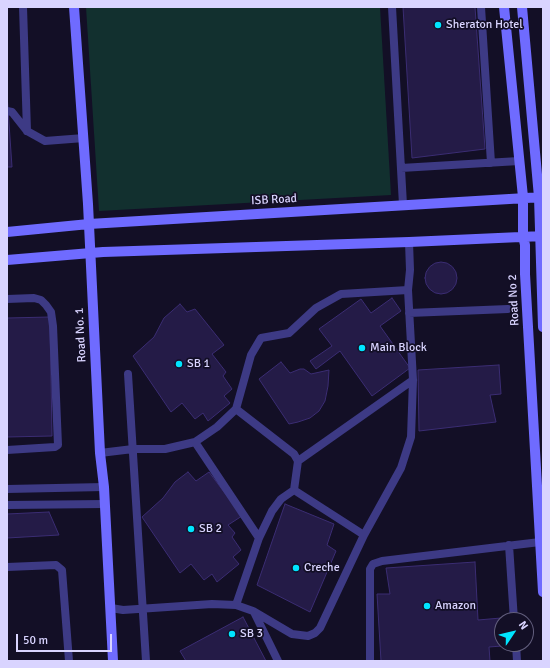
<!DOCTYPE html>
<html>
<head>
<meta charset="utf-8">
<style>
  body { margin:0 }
  #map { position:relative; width:550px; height:668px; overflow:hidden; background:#130f26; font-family:Signika,sans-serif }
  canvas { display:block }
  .frame { position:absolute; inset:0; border:8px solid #d9d4ff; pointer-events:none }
  .north { position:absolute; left:494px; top:612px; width:40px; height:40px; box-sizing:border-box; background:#130f26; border:1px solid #625e7d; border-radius:50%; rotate:55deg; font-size:11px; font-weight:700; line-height:16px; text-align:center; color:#d9d4ff }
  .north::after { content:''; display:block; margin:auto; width:14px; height:18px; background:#00e5ff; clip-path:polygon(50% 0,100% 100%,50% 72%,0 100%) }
  .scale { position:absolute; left:16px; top:634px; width:96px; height:18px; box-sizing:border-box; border:2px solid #d9d4ff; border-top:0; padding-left:5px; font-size:12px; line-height:14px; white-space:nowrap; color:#d9d4ff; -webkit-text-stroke:3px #130f26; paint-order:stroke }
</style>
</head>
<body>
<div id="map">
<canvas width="550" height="668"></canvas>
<div class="frame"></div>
<div class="north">N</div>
<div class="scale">50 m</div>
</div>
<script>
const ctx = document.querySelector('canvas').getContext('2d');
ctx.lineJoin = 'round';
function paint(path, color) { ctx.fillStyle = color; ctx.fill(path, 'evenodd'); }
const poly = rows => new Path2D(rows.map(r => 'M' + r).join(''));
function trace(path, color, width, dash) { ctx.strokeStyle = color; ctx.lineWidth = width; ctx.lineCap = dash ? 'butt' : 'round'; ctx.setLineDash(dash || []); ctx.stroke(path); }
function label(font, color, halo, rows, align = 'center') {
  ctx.font = font + ' Signika,sans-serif'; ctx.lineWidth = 3.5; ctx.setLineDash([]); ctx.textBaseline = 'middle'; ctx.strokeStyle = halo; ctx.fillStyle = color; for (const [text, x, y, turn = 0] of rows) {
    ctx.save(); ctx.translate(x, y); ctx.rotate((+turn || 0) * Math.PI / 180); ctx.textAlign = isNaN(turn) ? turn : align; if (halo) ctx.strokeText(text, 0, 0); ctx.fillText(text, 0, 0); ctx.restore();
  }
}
const green = poly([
  [86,7,380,7,391,195,99,211]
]);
const building = poly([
  [403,7,475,7,485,149,412,158,403,7],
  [7,94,12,167,7,167,7,94],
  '425 278a16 16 0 1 1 32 0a16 16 0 1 1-32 0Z',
  [392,298,401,311,380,326,410,368,372,396,340,351,316,369,310,361,332,346,319,329,361,299,371,313,392,298],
  [180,304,187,312,195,309,224,345,212,354,226,372,223,376,232,389,224,396,230,403,208,421,203,413,195,419,182,403,171,412,133,356,154,337,164,318,180,304],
  [50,317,52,436,7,437,7,318,50,317],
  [281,362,290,373,300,369,304,369,311,374,329,370,328,386,325,401,319,411,310,418,298,422,289,424,259,379,281,362],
  [499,365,501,394,490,395,496,422,419,431,418,370,499,365],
  [188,472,196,481,209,472,242,516,228,525,235,533,232,537,241,550,233,557,239,564,217,582,212,574,204,580,191,564,180,573,142,517,163,498,175,482,188,472],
  [285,504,334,524,327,545,336,551,310,612,257,585,285,504],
  [49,512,59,535,7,538,7,514,49,512],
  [475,562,478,620,501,618,502,646,489,647,490,661,381,661,377,594,390,594,386,568,475,562],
  [243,617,266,661,186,661,180,651,243,617]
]);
const lane = poly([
  [23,7,27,131],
  [392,7,403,205],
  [481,7,491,163],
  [7,111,12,112,27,131,45,141,84,138],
  [401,168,519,161],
  [7,299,34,298,41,300,46,305,51,312,53,326,58,445,55,447,7,450],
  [409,313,508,309],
  [128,374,146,661],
  [236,409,251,355,261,338,289,333,316,308,341,294,408,290],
  [195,442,259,538],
  [100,453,133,449,165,449,195,442,217,427,236,409,294,454,298,461,294,490,281,499,272,511,259,538,236,605,212,604,123,610,111,608],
  [298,461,413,380],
  [7,489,104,487],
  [294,490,364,535,401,468,411,437,413,380,408,290,410,270,409,242],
  [7,505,105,504],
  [509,545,514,620],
  [7,567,56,565,62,570,69,661],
  [236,605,253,611,292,634,308,636,315,633,320,628,364,535],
  [254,612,278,661],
  [516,644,517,661],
  [370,661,370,569,373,564,382,561,540,542]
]);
const secondary = poly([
  [74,7,88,204,100,453,104,487,113,661],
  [504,7,523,197,523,236,525,245,525,274,543,592],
  [522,7,539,197,543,327],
  [7,232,89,224,543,197],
  [7,260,103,252,409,242,543,236]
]);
const markers = [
  [438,25,4,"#00e5ff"],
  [362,348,4,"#00e5ff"],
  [179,364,4,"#00e5ff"],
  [191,529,4,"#00e5ff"],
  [296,568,4,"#00e5ff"],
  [427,606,4,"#00e5ff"],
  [232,634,4,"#00e5ff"]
];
const poiNames = [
  ["Sheraton Hotel",446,25],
  ["Main Block",370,348],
  ["SB 1",187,364],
  ["SB 2",199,529],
  ["Creche",304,568],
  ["Amazon",435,606],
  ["SB 3",240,634]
];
const streetNames = [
  ["ISB Road",274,200,-3],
  ["Road No 2",514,300,-93],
  ["Road No. 1",81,335,-93]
];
paint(green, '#12302f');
paint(building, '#241b47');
trace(building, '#3b2d73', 1);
trace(lane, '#3d3a85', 8);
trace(secondary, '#6f6bff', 10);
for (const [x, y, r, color] of markers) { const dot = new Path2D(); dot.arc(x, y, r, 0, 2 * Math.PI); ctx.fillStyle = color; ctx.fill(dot); trace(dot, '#130f26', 1.5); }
label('12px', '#d9d4ff', '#130f26', poiNames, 'left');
label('12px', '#d9d4ff', '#130f26', streetNames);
</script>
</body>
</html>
